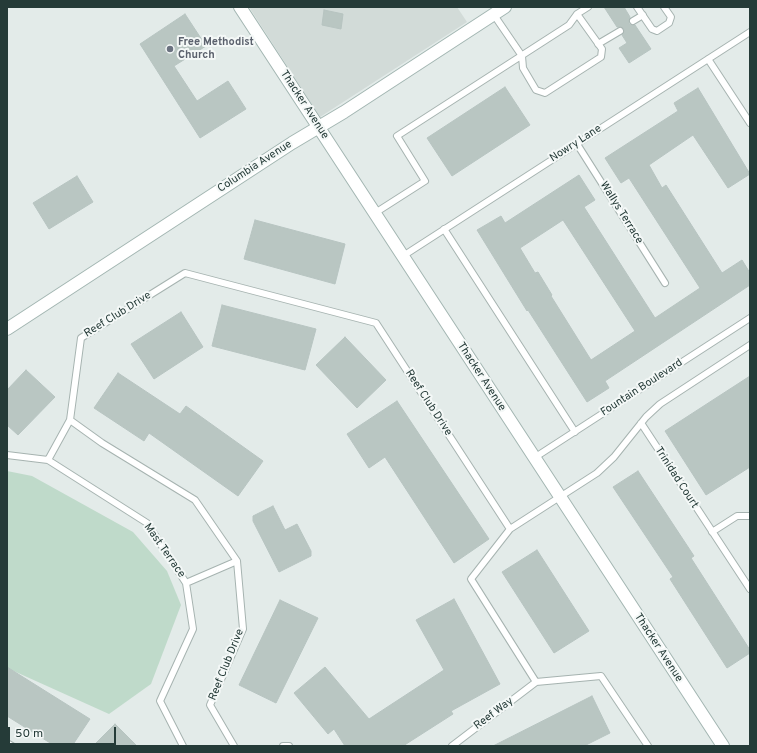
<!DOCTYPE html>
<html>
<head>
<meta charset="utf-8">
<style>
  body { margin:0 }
  #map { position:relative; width:757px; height:753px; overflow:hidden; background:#e3ebe9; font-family:Overpass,sans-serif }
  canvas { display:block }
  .frame { position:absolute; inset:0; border:8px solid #253b38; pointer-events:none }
  .scale { position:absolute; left:8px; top:727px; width:108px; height:18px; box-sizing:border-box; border:2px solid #253b38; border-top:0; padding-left:5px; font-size:12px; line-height:14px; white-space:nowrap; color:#253b38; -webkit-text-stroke:3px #f4f8f7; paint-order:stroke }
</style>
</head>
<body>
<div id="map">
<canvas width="757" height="753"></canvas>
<div class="frame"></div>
<div class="scale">50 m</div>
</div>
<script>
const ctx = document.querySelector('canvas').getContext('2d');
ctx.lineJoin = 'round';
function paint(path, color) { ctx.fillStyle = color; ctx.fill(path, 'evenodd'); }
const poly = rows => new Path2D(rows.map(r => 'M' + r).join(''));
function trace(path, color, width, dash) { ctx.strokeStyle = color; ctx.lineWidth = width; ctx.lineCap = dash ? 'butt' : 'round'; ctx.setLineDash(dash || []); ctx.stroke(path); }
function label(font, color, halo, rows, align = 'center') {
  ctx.font = font + ' Overpass,sans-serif'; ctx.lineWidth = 4; ctx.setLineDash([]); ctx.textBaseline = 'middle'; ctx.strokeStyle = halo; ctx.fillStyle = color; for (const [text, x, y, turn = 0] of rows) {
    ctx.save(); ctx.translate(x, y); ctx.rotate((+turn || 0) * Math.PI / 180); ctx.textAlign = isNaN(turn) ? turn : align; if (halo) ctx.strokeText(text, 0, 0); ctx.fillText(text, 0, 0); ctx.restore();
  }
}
const built = poly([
  [249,7,457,7,467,22,320,117]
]);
const green = poly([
  [7,471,32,476,133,532,167,571,181,605,151,684,109,714,7,668]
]);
const building = poly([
  [604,7,624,7,630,17,629,24,635,25,651,49,629,63,619,48,627,43,622,35,624,29,622,27,617,27,604,7],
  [324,10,343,14,341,29,322,25,324,10],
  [185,14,206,46,174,66,197,101,228,81,246,109,200,138,140,44,185,14],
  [505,87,530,125,452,176,427,138,505,87],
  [698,88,750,174,728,188,693,135,649,165,662,188,666,185,722,273,742,260,750,273,750,285,605,381,609,388,587,402,528,310,527,311,477,230,501,216,505,223,579,175,595,200,584,207,655,318,700,288,629,178,621,183,605,158,678,111,674,103,698,88],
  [563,220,635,331,591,360,551,296,552,295,538,272,535,273,520,248,563,220],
  [77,176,93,202,49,229,33,203,77,176],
  [255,220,345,244,335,284,244,259,255,220],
  [222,305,316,329,305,370,212,346,222,305],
  [181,312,203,347,154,379,131,344,181,312],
  [345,337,386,380,357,408,316,365,345,337],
  [26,370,55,397,18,435,7,425,7,390,26,370],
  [118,373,180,414,186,406,263,461,238,496,149,433,144,441,94,408,118,373],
  [750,376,750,467,706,495,665,431,750,376],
  [397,401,489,539,454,563,385,457,369,468,347,434,397,401],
  [638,471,694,556,691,558,750,650,750,653,727,668,670,579,673,577,613,487,638,471],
  [273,506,285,530,297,524,311,551,311,556,279,572,253,521,253,516,273,506],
  [537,550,589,631,554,653,502,572,537,550],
  [454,599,500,684,451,711,453,714,403,746,345,746,334,729,328,734,294,693,325,667,369,719,444,670,416,620,454,599],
  [280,600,318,618,276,703,239,685,280,600],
  [7,667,90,719,72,746,55,746,7,716,7,667],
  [592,696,610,733,584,746,493,746,592,696],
  [115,724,137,746,93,746,115,724]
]);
const lane = poly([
  [637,7,652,29,657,31,669,23,671,17,664,7],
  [494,15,522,56,523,68,536,90,545,93,601,57,602,49,577,14],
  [633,21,643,15],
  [598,44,620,31],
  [708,59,750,123],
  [577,144,665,283],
  [375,213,425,181,397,136,569,25,577,14,588,7],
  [444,229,575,432],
  [403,256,750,32],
  [641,423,750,589],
  [7,455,48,460,147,523,186,583,193,629,160,701,183,746],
  [534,458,750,318],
  [48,460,70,420],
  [510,529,597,473,614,457,646,417,660,404,750,345],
  [712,532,737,516,750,516],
  [186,583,237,561],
  [7,743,12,746],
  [234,746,210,705,243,629,237,561,195,500,102,443,70,420,81,338,185,273,376,323,510,529,471,579,536,682,601,676,648,746],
  [283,746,289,746],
  [452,746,536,682]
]);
const secondary = poly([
  [240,7,723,746],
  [7,329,292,143,344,112,505,7]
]);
const markers = [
  [170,49,4,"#6b7280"]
];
const worshipNames = [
  ["Free Methodist",178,43],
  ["Church",178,56]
];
const streetNames = [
  ["Thacker Avenue",304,105,57],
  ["Nowry Lane",576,144,-33],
  ["Columbia Avenue",255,167,-33],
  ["Wallys Terrace",621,213,58],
  ["Reef Club Drive",118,315,-32],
  ["Thacker Avenue",481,377,57],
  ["Fountain Boulevard",642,388,-33],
  ["Reef Club Drive",428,403,57],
  ["Trinidad Court",676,478,57],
  ["Mast Terrace",164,551,55],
  ["Thacker Avenue",658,648,57],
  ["Reef Club Drive",227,665,-68],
  ["Reef Way",494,714,-37]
];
paint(built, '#d2dbd8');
paint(green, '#bfdaca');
paint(building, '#b9c6c2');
trace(building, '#b7c4c1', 1);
trace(lane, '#a6b3b0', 8);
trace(secondary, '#a3b6b2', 14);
trace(lane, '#fff', 6);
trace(secondary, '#fff', 12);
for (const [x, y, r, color] of markers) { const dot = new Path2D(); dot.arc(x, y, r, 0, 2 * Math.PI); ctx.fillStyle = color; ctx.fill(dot); trace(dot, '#f4f8f7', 1.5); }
label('bold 11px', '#5b616d', '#f4f8f7', worshipNames, 'left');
label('11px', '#253b38', '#f4f8f7', streetNames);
</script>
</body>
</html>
